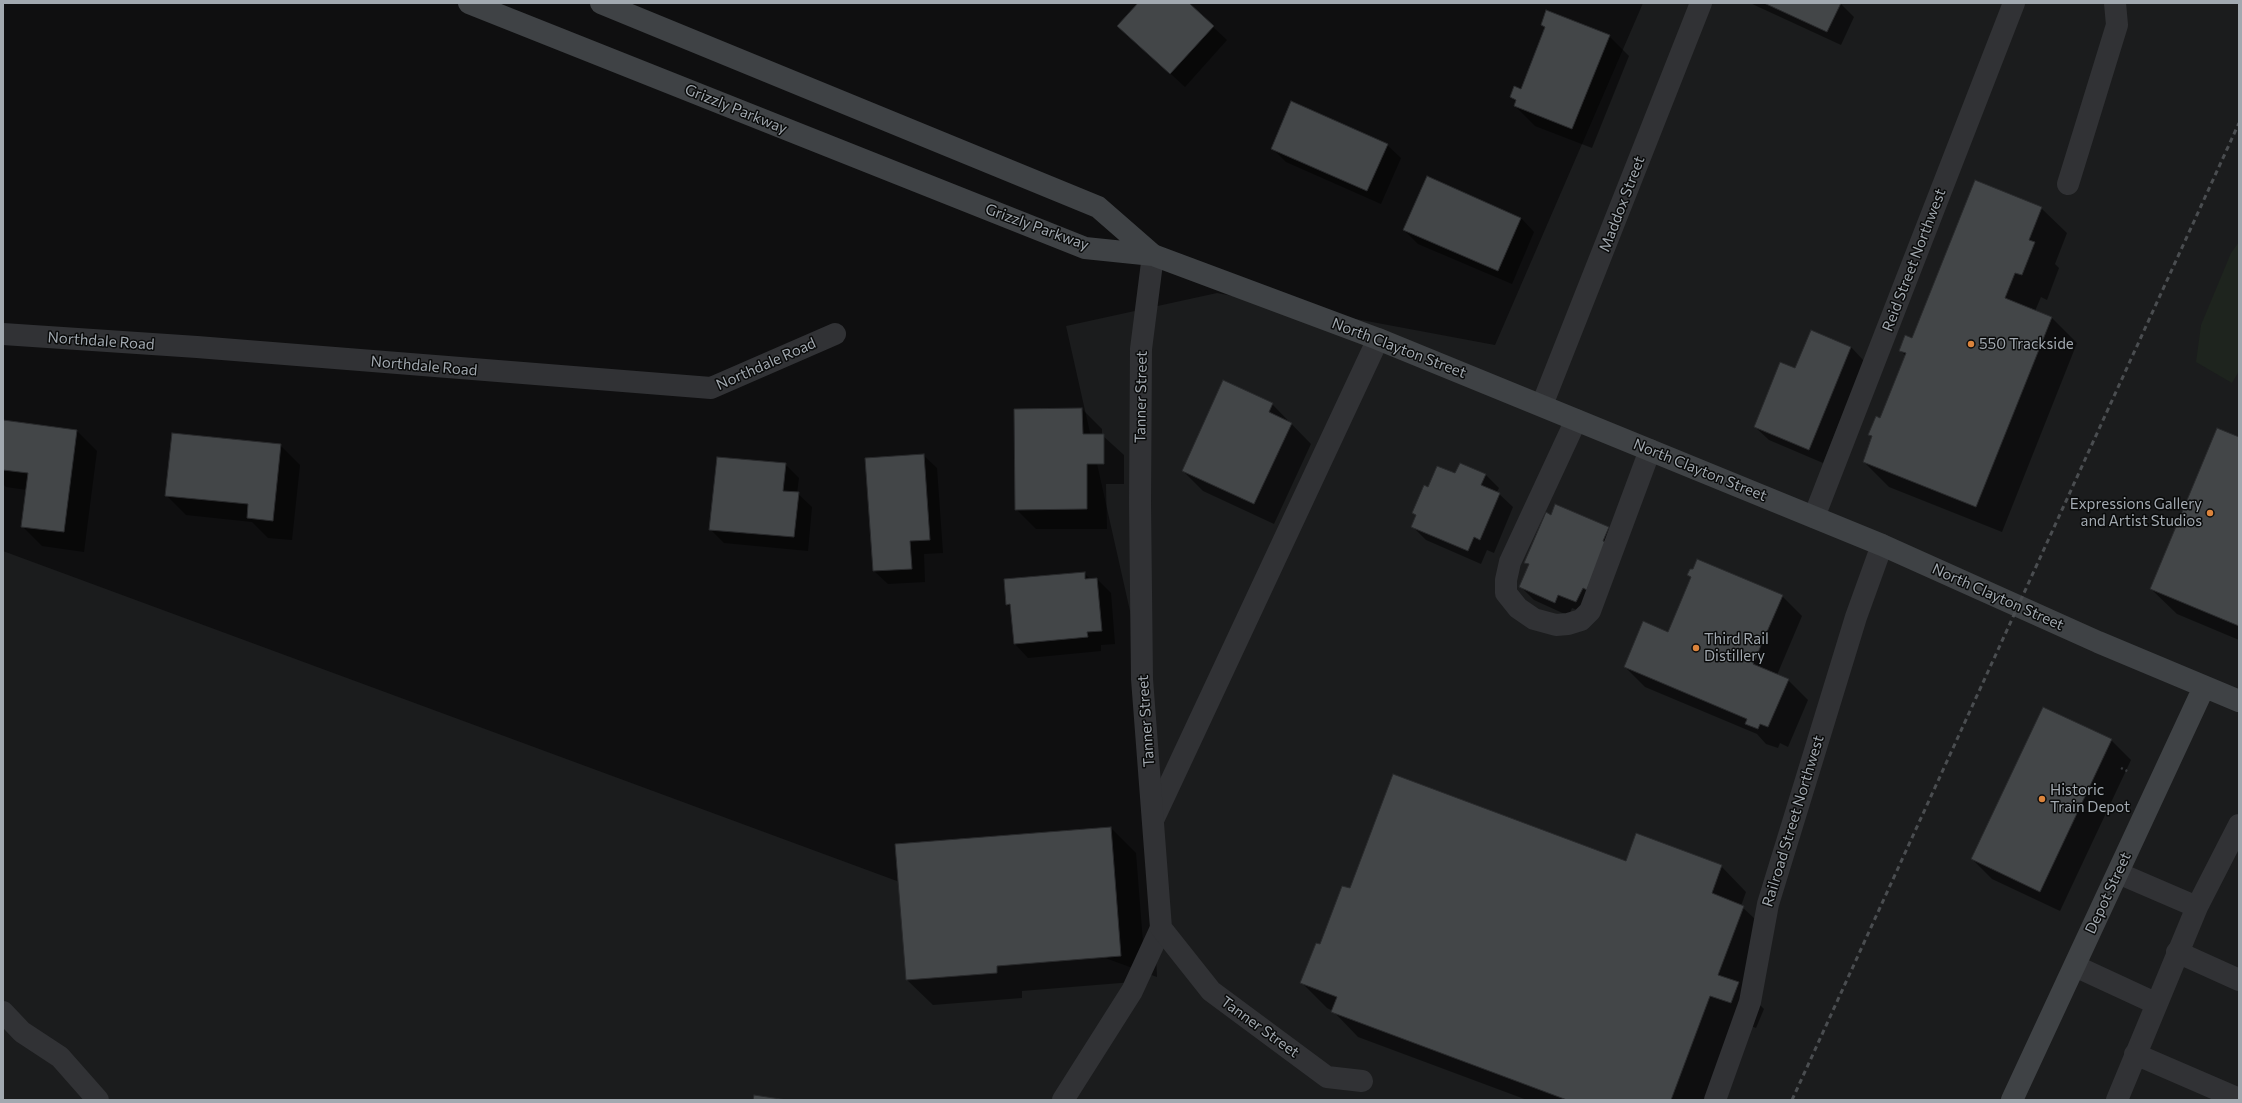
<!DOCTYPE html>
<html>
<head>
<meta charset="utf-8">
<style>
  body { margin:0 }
  #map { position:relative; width:2242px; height:1103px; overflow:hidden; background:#0f0f10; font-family:Commissioner,sans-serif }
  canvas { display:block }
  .frame { position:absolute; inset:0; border:4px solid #a2a9b0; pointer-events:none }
</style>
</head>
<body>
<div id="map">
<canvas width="2242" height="1103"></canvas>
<div class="frame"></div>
</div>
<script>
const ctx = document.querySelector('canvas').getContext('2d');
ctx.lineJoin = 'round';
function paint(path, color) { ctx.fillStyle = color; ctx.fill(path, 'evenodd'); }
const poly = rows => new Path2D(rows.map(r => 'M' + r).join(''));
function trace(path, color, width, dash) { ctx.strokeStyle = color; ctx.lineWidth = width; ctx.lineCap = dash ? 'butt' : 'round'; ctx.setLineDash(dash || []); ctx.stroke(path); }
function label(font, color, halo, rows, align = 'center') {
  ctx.font = font + ' Commissioner,sans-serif'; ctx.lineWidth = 3; ctx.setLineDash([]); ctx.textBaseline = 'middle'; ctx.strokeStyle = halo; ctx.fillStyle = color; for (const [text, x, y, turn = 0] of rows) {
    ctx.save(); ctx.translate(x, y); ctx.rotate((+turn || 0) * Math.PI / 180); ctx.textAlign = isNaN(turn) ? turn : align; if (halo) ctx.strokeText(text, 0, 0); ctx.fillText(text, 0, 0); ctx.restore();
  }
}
const built = poly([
  [1643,3,2239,3,2239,1100,3,1100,3,551,1157,977,1143,669,1066,326,1217,293,1495,345]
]);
const green = poly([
  [2239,242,2239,371,2232,383,2196,362,2201,325,2231,253]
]);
const shadow = poly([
  [1139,3,1187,3,1227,40,1185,87,1119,26],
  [1750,3,1840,3,1854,17,1841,45],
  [1542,25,1609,36,1629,56,1592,148,1535,126,1515,106,1516,102,1512,97,1521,90,1546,29],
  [1387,145,1401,158,1381,204,1286,162,1272,148],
  [2041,208,2067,233,2055,264,2059,268,2047,300,2041,297,2035,311,2052,318,2077,343,2002,532,1889,487,1864,462,1873,438,1869,435,1880,419,1906,356,1900,350],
  [1521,218,1534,232,1512,284,1418,244,1404,230],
  [1851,347,1864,361,1823,463,1769,440,1755,427,1795,369],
  [1272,404,1311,444,1274,524,1203,491,1183,471],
  [1082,409,1102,429,1102,435,1124,455,1124,484,1106,484,1107,529,1036,529,1016,509],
  [3,421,77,431,97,451,84,552,42,546,22,526,27,490,6,487,3,484],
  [2239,439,2239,640,2177,614,2151,589],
  [280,445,300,465,292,540,268,538,252,522,186,515,166,495],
  [923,455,937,468,943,553,924,554,925,582,888,584,874,571],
  [785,464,799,478,797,493,812,507,808,551,724,543,710,529],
  [1456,474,1485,474,1499,488,1497,492,1513,507,1494,553,1487,550,1481,564,1426,540,1412,526,1417,516,1413,513,1429,488],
  [1551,516,1608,528,1622,542,1590,615,1572,608,1569,616,1534,600,1520,586,1529,566,1526,562],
  [1084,573,1091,580,1097,579,1111,593,1115,644,1101,645,1101,651,1028,658,1015,644,1012,609,1007,604],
  [1689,575,1782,596,1802,616,1777,675,1788,680,1808,700,1788,747,1780,743,1778,748,1766,744,1757,734,1645,687,1625,667,1669,633,1692,579],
  [2111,740,2131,760,2060,911,1992,879,1972,859],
  [1111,828,1136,853,1146,981,1022,991,1022,998,933,1005,907,980],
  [1627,863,1721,866,1746,892,1741,906,1769,932,1747,992,1764,1009,1756,1028,1736,1020,1706,1100,1527,1100,1358,1037,1333,1011,1327,1008,1302,983,1350,890]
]);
const building = poly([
  [1138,3,1189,3,1214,26,1170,74,1117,26,1138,3],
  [1764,3,1841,3,1827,32,1764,3],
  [1546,10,1610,35,1572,129,1514,106,1516,100,1510,97,1514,86,1521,89,1545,27,1541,25,1546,10],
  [1291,101,1388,144,1367,191,1271,149,1291,101],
  [1427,176,1521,218,1498,271,1403,230,1427,176],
  [1975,180,2042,207,2029,240,2035,242,2022,275,2015,273,2005,298,2052,317,1976,507,1863,462,1872,436,1868,435,1876,416,1880,418,1906,353,1899,351,1905,335,1912,338,1975,180],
  [1811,330,1851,347,1809,450,1754,427,1780,362,1795,368,1811,330],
  [1223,380,1273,403,1269,412,1292,423,1254,504,1182,471,1223,380],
  [1082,408,1083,434,1104,434,1104,464,1087,464,1087,509,1015,510,1014,409,1082,408],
  [3,420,77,430,64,532,21,527,28,473,3,470,3,420],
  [2217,428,2239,437,2239,626,2150,589,2217,428],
  [172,433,281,444,273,521,247,518,248,504,165,496,172,433],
  [924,454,930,540,910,541,912,569,873,571,865,458,924,454],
  [717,457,786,463,783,491,799,492,794,537,709,530,717,457],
  [1460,463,1486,474,1481,485,1500,493,1480,540,1474,537,1468,551,1411,527,1416,515,1412,513,1424,485,1428,487,1437,466,1455,473,1460,463],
  [1555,504,1609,527,1603,541,1607,543,1587,590,1583,588,1576,602,1558,595,1555,603,1519,587,1529,564,1524,563,1546,512,1551,515,1555,504],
  [1697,559,1783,595,1753,664,1789,679,1768,727,1760,724,1758,729,1745,724,1747,719,1624,667,1643,621,1668,632,1691,577,1687,575,1690,569,1693,569,1697,559],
  [1085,572,1085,579,1097,578,1102,631,1087,632,1088,637,1014,644,1010,604,1006,605,1004,579,1085,572],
  [2043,707,2112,739,2040,892,1971,859,2043,707],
  [1393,774,1626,861,1636,833,1722,865,1712,893,1744,906,1718,975,1739,982,1731,1003,1710,996,1671,1100,1567,1100,1331,1012,1337,997,1300,983,1316,943,1320,944,1342,886,1350,888,1393,774],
  [1111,827,1121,956,997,966,997,973,906,980,895,844,1111,827],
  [754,1095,787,1100,753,1100,754,1095]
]);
const path = poly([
  [2121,768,2129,772]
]);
const lane = poly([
  [2068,184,2117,25,2115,3],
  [1576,420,1510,562,1506,580,1506,593,1518,608,1534,619,1556,625,1568,624,1581,620,1590,611,1650,450],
  [1153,820,1378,339],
  [2118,873,2197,907],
  [2177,952,2239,980],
  [2075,966,2155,1003],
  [3,1012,22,1032,60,1057,98,1100],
  [2135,1054,2239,1099],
  [1063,1100,1132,991,1161,928],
  [1715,1100,1750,1002,1768,904,1856,617,1882,545],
  [2117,1100,2197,907,2239,825]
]);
const street = poly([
  [1153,255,1141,349,1140,503,1142,679,1161,928,1211,991,1327,1077,1362,1081],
  [3,334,197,347,711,388,835,334],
  [1542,405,1701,3],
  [1814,517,2014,3]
]);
const secondary = poly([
  [469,3,1085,248,1153,255,1378,339,1882,545,2098,642,2239,701],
  [601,3,1098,207,1153,255],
  [2012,1100,2204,687]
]);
const rail = poly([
  [1792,1100,2239,123]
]);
const markers = [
  [1971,344,4,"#db843c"],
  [2210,513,4,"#db843c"],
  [1696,648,4,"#db843c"],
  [2042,799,4,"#db843c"]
];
const streetNames = [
  ["Grizzly Parkway",736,109,22],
  ["Maddox Street",1622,204,-69],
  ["Grizzly Parkway",1037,227,20],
  ["Reid Street Northwest",1914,260,-69],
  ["Northdale Road",101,341,4],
  ["North Clayton Street",1399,348,21],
  ["Northdale Road",766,364,-24],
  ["Northdale Road",424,366,5],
  ["Tanner Street",1141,397,-89],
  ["North Clayton Street",1700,470,22],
  ["North Clayton Street",1998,597,24],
  ["Tanner Street",1146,721,-94],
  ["Railroad Street Northwest",1793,821,-73],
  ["Depot Street",2108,893,-65],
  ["Tanner Street",1260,1027,36]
];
const poiNames = [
  ["550 Trackside",1979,344],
  ["Expressions Gallery",2202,504,"right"],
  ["and Artist Studios",2202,521,"right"],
  ["Third Rail",1704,639],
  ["Distillery",1704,656],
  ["Historic",2050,790],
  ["Train Depot",2050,807]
];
paint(built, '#1b1c1d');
paint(green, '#1e241e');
paint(shadow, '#0007');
paint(building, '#434648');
trace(building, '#292a2c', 1);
trace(path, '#37393c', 2.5, [2, 3]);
trace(lane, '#313235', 22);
trace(street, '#313235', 22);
trace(secondary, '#3f4245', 22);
trace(rail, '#4a4d50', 3, [5, 4]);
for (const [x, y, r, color] of markers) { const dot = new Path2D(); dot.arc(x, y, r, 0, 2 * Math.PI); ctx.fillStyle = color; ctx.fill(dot); trace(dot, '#0a0b0b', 1.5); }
label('15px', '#a2a9b0', '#0a0b0b', streetNames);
label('15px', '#a2a9b0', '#0a0b0b', poiNames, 'left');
</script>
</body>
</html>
